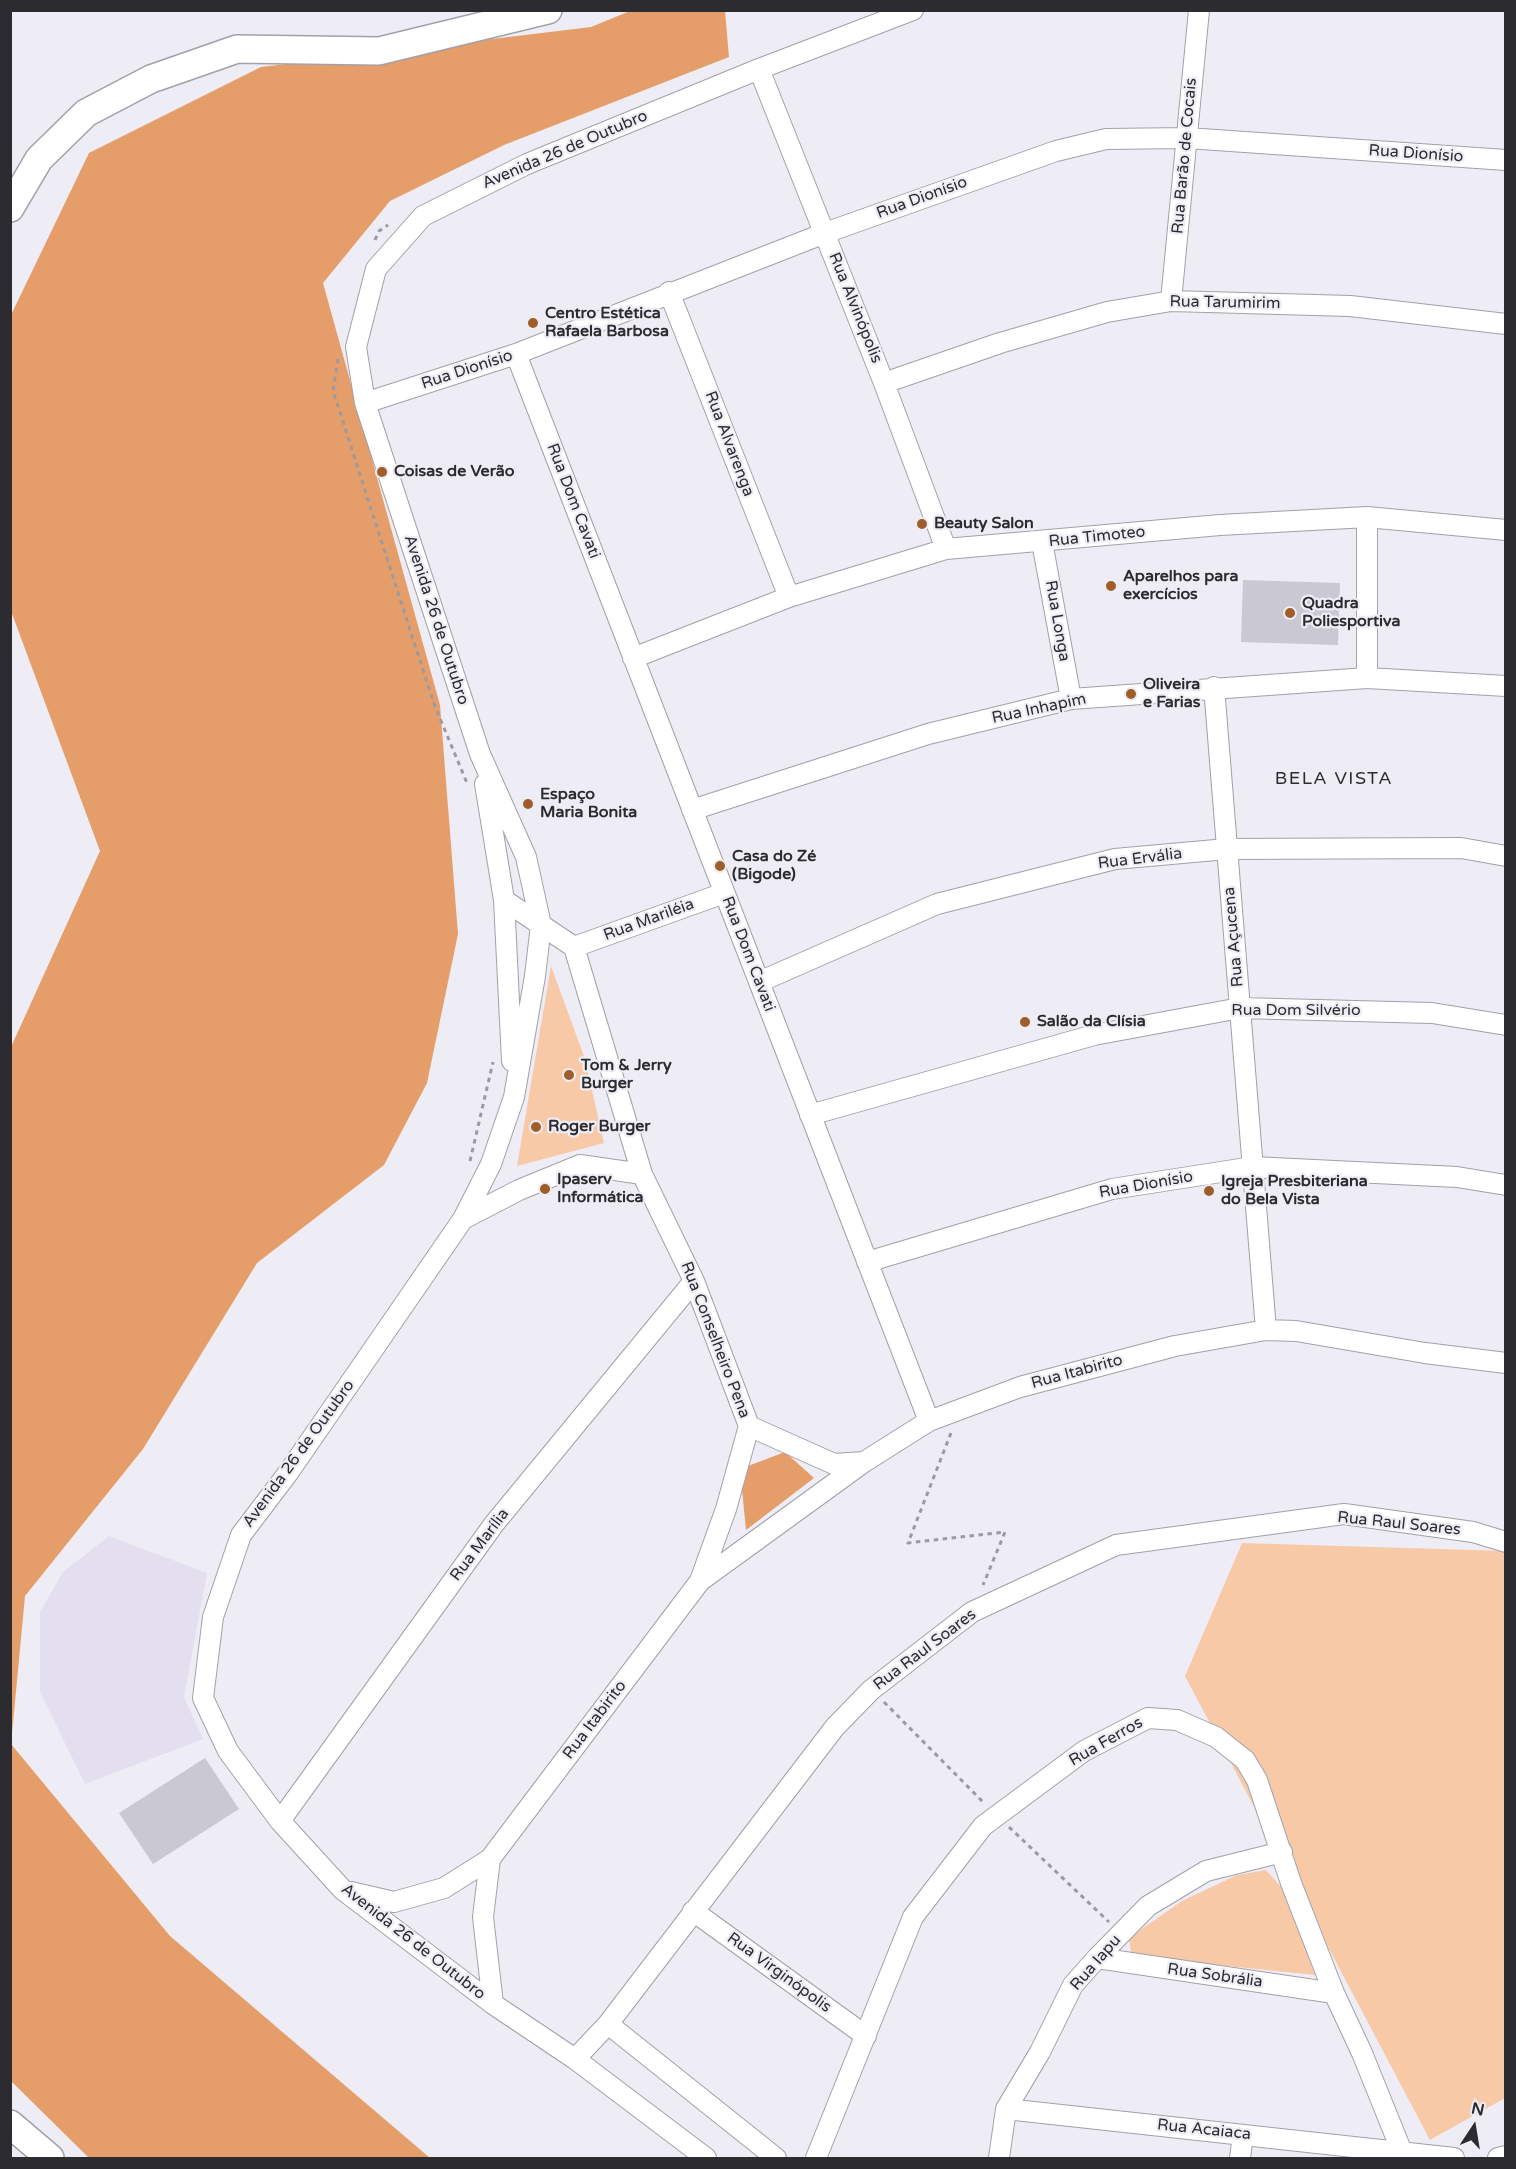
<!DOCTYPE html>
<html>
<head>
<meta charset="utf-8">
<style>
  body { margin:0 }
  #map { position:relative; width:1516px; height:2169px; overflow:hidden; background:#eeecf5; font-family:"Varela Round",sans-serif }
  canvas { display:block }
  .frame { position:absolute; inset:0; border:12px solid #2c2b2f; pointer-events:none }
  .north { position:absolute; left:1444px; top:2097px; width:60px; height:60px; -webkit-text-stroke:4px #eeecf5; paint-order:stroke; rotate:12deg; font-size:16px; font-weight:700; line-height:24px; text-align:center; color:#2c2b2f }
  .north::after { content:''; display:block; margin:auto; width:21px; height:27px; background:#2c2b2f; clip-path:polygon(50% 0,100% 100%,50% 72%,0 100%) }
</style>
</head>
<body>
<div id="map">
<canvas width="1516" height="2169"></canvas>
<div class="frame"></div>
<div class="north">N</div>
</div>
<script>
const ctx = document.querySelector('canvas').getContext('2d');
ctx.lineJoin = 'round';
function paint(path, color) { ctx.fillStyle = color; ctx.fill(path, 'evenodd'); }
const poly = rows => new Path2D(rows.map(r => 'M' + r).join(''));
function trace(path, color, width, dash) { ctx.strokeStyle = color; ctx.lineWidth = width; ctx.lineCap = dash ? 'butt' : 'round'; ctx.setLineDash(dash || []); ctx.stroke(path); }
function label(font, color, halo, rows, align = 'center') {
  ctx.font = font + ' "Varela Round",sans-serif'; ctx.lineWidth = 4.5; ctx.setLineDash([]); ctx.textBaseline = 'middle'; ctx.strokeStyle = halo; ctx.fillStyle = color; for (const [text, x, y, turn = 0] of rows) {
    ctx.save(); ctx.translate(x, y); ctx.rotate((+turn || 0) * Math.PI / 180); ctx.textAlign = isNaN(turn) ? turn : align; if (halo) ctx.strokeText(text, 0, 0); ctx.fillText(text, 0, 0); ctx.restore();
  }
}
const built = poly([
  [109,1536,207,1573,184,1697,203,1739,85,1784,40,1692,40,1612,63,1572]
]);
const green = poly([
  [551,966,585,1059,604,1143,517,1166],
  [1242,1543,1505,1551,1505,2098,1430,2140,1185,1676],
  [1266,1870,1284,1890,1315,1975,1150,1958,1131,1952,1129,1938,1182,1901,1237,1875]
]);
const forest = poly([
  [630,11,725,11,729,57,504,145,390,201,323,283,440,705,458,934,427,1083,384,1165,257,1263,143,1449,25,1596,11,1744,170,1936,430,2158,89,2158,11,2081,11,1047,100,851,11,611,11,315,89,153,261,67,591,27],
  [785,1452,814,1478,746,1530,740,1469]
]);
const building = poly([
  [1243,580,1340,583,1338,645,1241,642],
  [205,1758,239,1809,153,1864,119,1813]
]);
const path = poly([
  [375,240,379,231,388,225],
  [338,359,333,391,434,704,467,783],
  [470,1161,493,1062],
  [951,1433,908,1543,1005,1532,983,1585],
  [884,1702,983,1802],
  [1009,1827,1109,1922]
]);
const minor = poly([
  [759,69,884,383,946,549],
  [669,292,789,597],
  [1171,301,1199,10],
  [516,354,929,1421],
  [884,383,1000,343,1107,312,1171,301,1350,306,1506,324],
  [365,403,516,354,825,233,1056,151,1106,139,1187,138,1506,160],
  [1367,517,1367,678],
  [1042,542,1071,699],
  [633,658,789,597,946,549,1220,525,1367,517,1506,530],
  [1214,687,1266,1330],
  [485,784,504,900,512,1061],
  [692,810,928,734,1071,699,1367,678,1506,686],
  [504,900,574,947,642,1174,694,1281,749,1426,834,1464,864,1462],
  [574,947,724,893],
  [759,982,937,904,1115,859,1227,849,1461,848,1506,856],
  [810,1115,1094,1035,1240,1008,1432,1013,1506,1025],
  [463,1219,519,1190,580,1165,642,1174],
  [867,1262,1112,1189,1253,1167,1457,1177,1506,1185],
  [700,1581,726,1509,749,1426],
  [280,1821,494,1524,694,1281],
  [490,1859,483,1917,493,2004],
  [351,1892,394,1902,444,1888,490,1859,700,1581,864,1462,929,1421,1020,1387,1175,1346,1266,1330,1296,1331,1425,1353,1506,1363],
  [693,1911,866,2036],
  [1097,1958,1334,1993],
  [608,2024,776,2158],
  [575,2059,608,2024,835,1727,871,1690,972,1612,1116,1545,1344,1514,1473,1532,1506,1542],
  [1006,2109,1454,2158],
  [706,2158,575,2059,493,2004,343,1890,280,1821,228,1751,203,1698,213,1617,241,1535,288,1473,463,1219,491,1164,514,1097,535,976,541,925,526,857,480,754,365,403,356,347,376,269,423,216,527,164,759,69,913,10],
  [816,2158,913,1917,983,1826,1084,1751,1148,1718,1177,1720,1216,1737,1245,1760,1257,1780,1291,1883,1334,1993,1362,2053,1402,2152],
  [999,2158,1006,2109,1040,2052,1073,1985,1097,1958,1148,1906,1206,1871,1282,1852],
  [1240,2158,1243,2135],
  [1498,2158,1506,2156]
]);
const secondary = poly([
  [10,208,39,159,86,113,151,79,237,49,379,51,548,10],
  [10,2124,50,2158]
]);
const markers = [
  [533,323,6,"#9f5e29"],
  [382,472,6,"#9f5e29"],
  [922,524,6,"#9f5e29"],
  [1111,586,6,"#9f5e29"],
  [1290,613,6,"#9f5e29"],
  [1131,694,6,"#9f5e29"],
  [528,804,6,"#9f5e29"],
  [720,866,6,"#9f5e29"],
  [1025,1022,6,"#9f5e29"],
  [569,1075,6,"#9f5e29"],
  [536,1127,6,"#9f5e29"],
  [545,1189,6,"#9f5e29"],
  [1209,1191,6,"#9f5e29"]
];
const streetNames = [
  ["Avenida 26 de Outubro",565,150,-23],
  ["Rua Dionísio",1416,154,4],
  ["Rua Barão de Cocais",1185,156,-85],
  ["Rua Dionísio",922,198,-20],
  ["Rua Tarumirim",1225,303,1],
  ["Rua Alvinópolis",855,308,68],
  ["Rua Dionísio",467,370,-18],
  ["Rua Alvarenga",729,444,69],
  ["Rua Dom Cavati",573,501,69],
  ["Rua Timoteo",1097,537,-6],
  ["Avenida 26 de Outubro",436,620,72],
  ["Rua Longa",1057,621,80],
  ["Rua Inhapim",1039,709,-12],
  ["Rua Ervália",1140,859,-7],
  ["Rua Mariléia",649,920,-20],
  ["Rua Açucena",1234,937,-95],
  ["Rua Dom Cavati",748,954,69],
  ["Rua Dom Silvério",1296,1011],
  ["Rua Dionísio",1146,1185,-10],
  ["Rua Conselheiro Pena",715,1340,69],
  ["Rua Itabirito",1077,1372,-15],
  ["Avenida 26 de Outubro",299,1454,-54],
  ["Rua Raul Soares",1399,1524,6],
  ["Rua Marília",480,1545,-53],
  ["Rua Raul Soares",925,1650,-37],
  ["Rua Itabirito",595,1720,-53],
  ["Rua Ferros",1106,1742,-30],
  ["Avenida 26 de Outubro",413,1942,38],
  ["Rua Iapu",1096,1963,-49],
  ["Rua Virginópolis",779,1973,36],
  ["Rua Sobrália",1215,1976,8],
  ["Rua Acaiaca",1204,2130,6]
];
const poiNames = [
  ["Centro Estética",545,314],
  ["Rafaela Barbosa",545,332],
  ["Coisas de Verão",394,472],
  ["Beauty Salon",934,524],
  ["Aparelhos para",1123,577],
  ["exercícios",1123,595],
  ["Quadra",1302,604],
  ["Poliesportiva",1302,622],
  ["Oliveira",1143,685],
  ["e Farias",1143,703],
  ["Espaço",540,795],
  ["Maria Bonita",540,813],
  ["Casa do Zé",732,857],
  ["(Bigode)",732,875],
  ["Salão da Clísia",1037,1022],
  ["Tom & Jerry",581,1066],
  ["Burger",581,1084],
  ["Roger Burger",548,1127],
  ["Ipaserv",557,1180],
  ["Informática",557,1198],
  ["Igreja Presbiteriana",1221,1182],
  ["do Bela Vista",1221,1200]
];
const neighbourhoodNames = [
  ["BELA VISTA",1334,779]
];
paint(built, '#e3dfef');
paint(green, '#f8c9a7');
paint(forest, '#e59e6a');
paint(building, '#cac8d1');
trace(minor, '#a2a0a8', 22);
trace(secondary, '#a2a0a8', 30);
trace(path, '#9c9aa1', 3, [4.5, 4.5]);
trace(minor, '#fff', 20);
trace(secondary, '#fff', 27);
for (const [x, y, r, color] of markers) { const dot = new Path2D(); dot.arc(x, y, r, 0, 2 * Math.PI); ctx.fillStyle = color; ctx.fill(dot); trace(dot, '#eeecf5', 2); }
label('16px', '#2c2b2f', '#eeecf5', streetNames);
label('bold 16px', '#2c2b2f', '#eeecf5', poiNames, 'left');
ctx.letterSpacing = '1.5px';
label('18px', '#2c2b2f', '#eeecf5', neighbourhoodNames);
ctx.letterSpacing = '0px';
</script>
</body>
</html>
